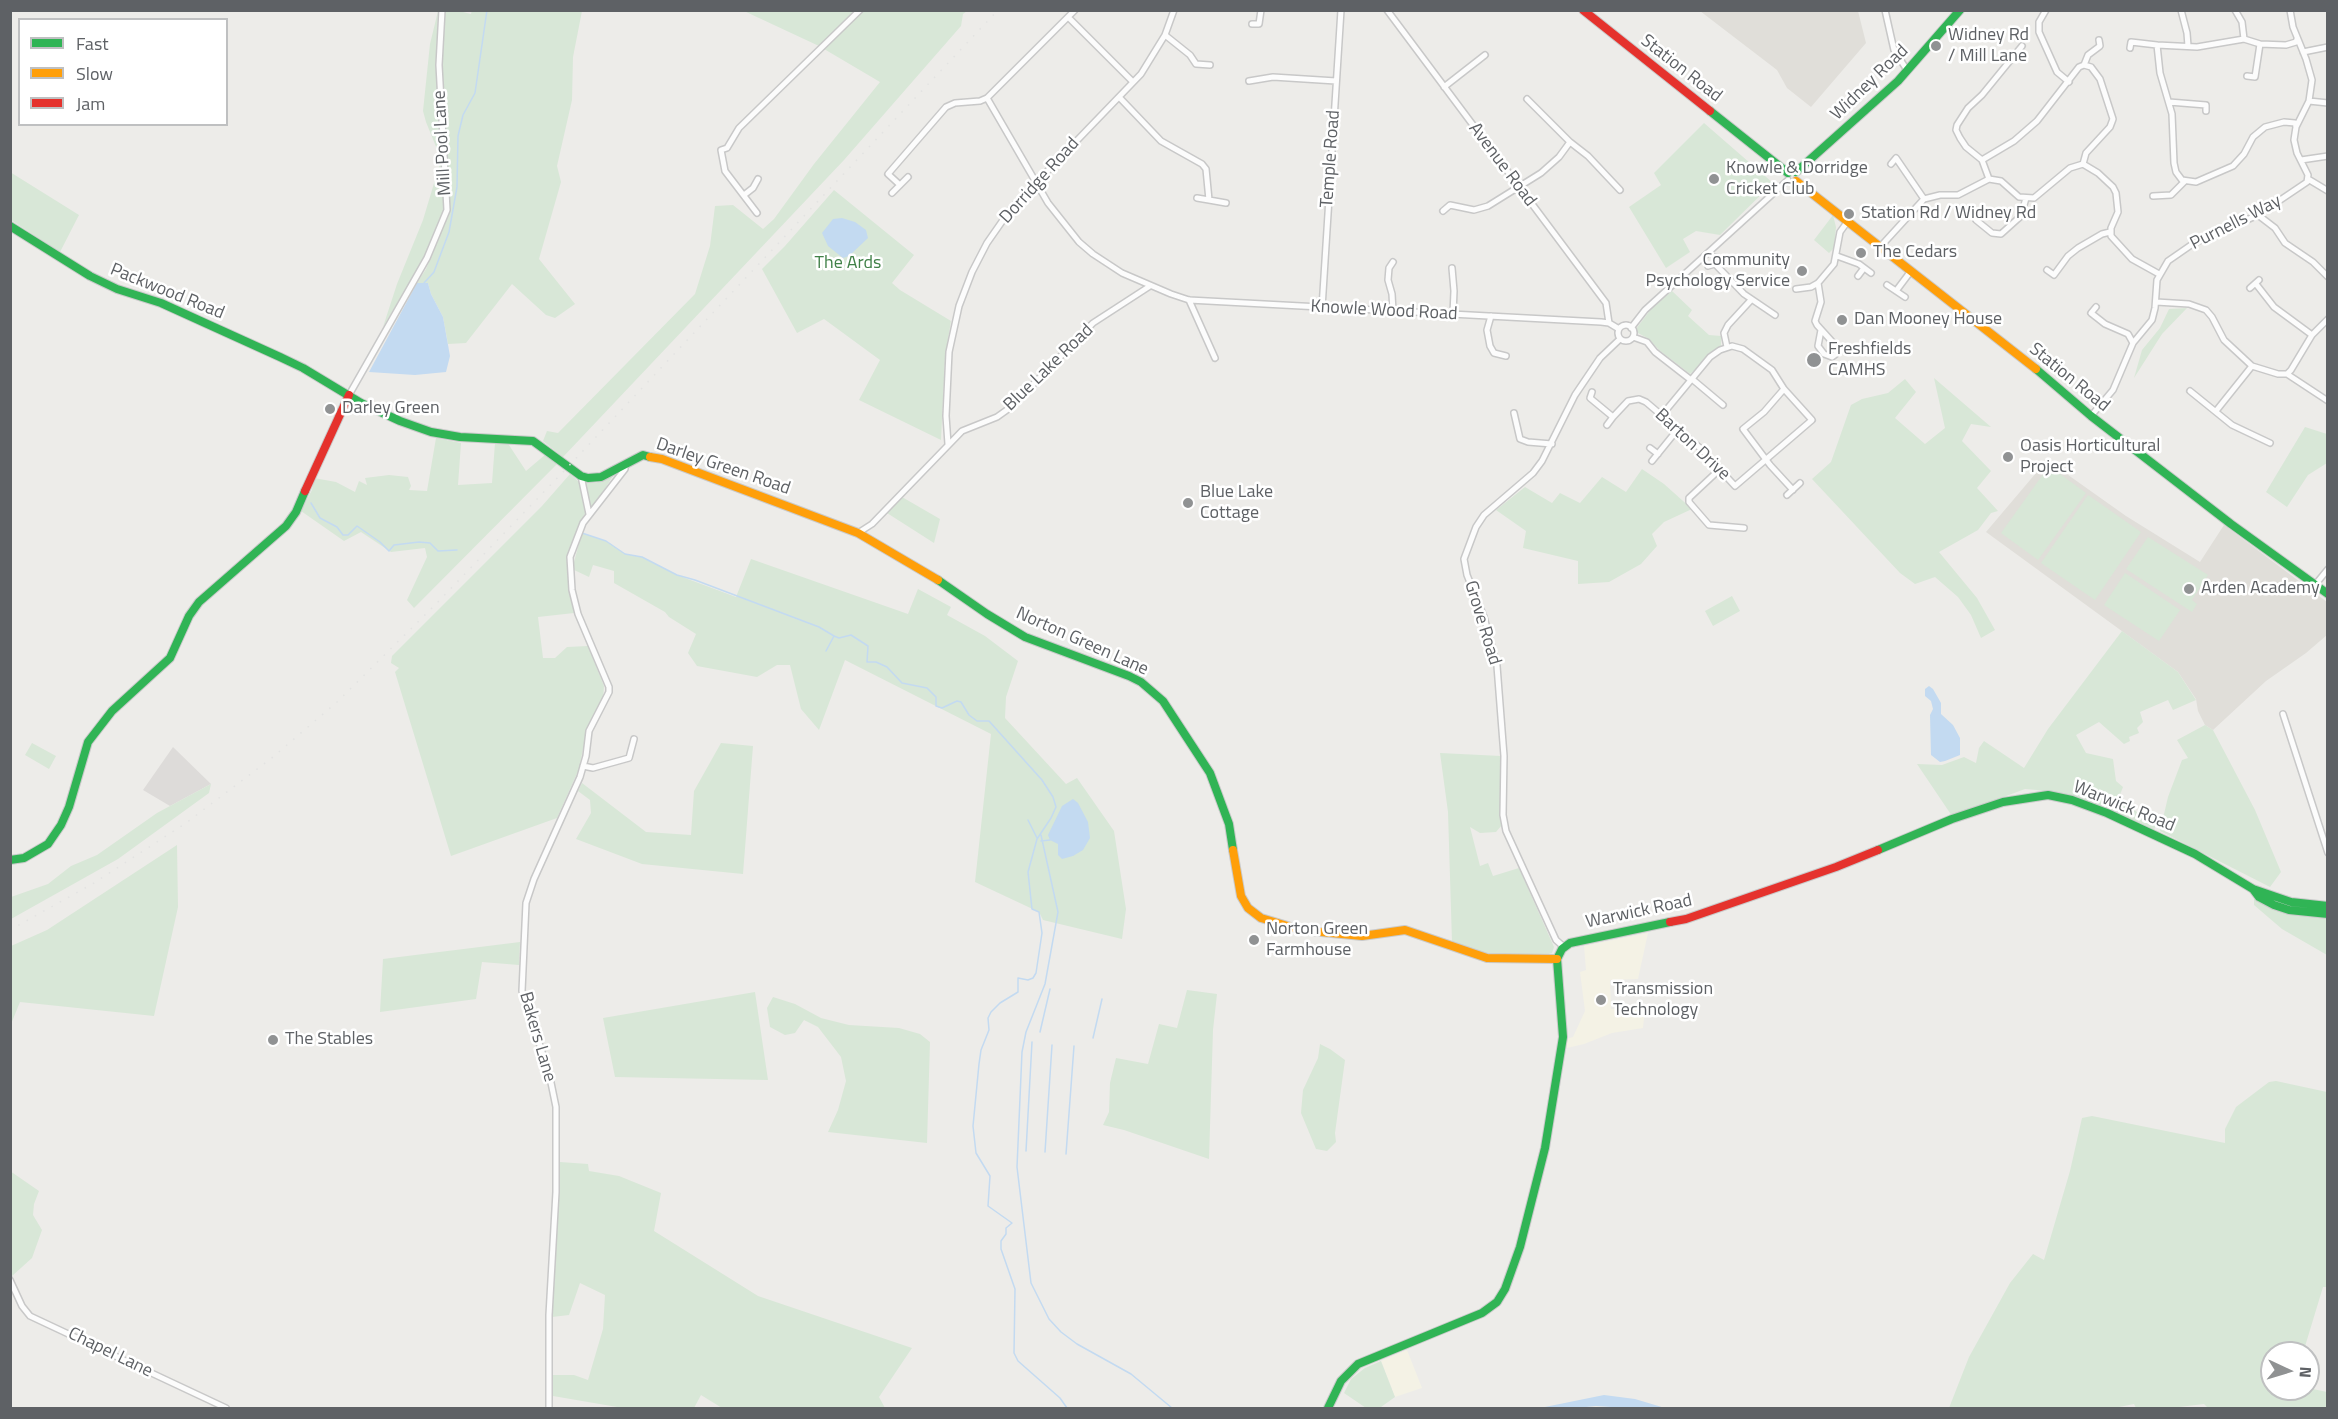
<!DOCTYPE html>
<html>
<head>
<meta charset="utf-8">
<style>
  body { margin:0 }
  #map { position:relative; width:2338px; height:1419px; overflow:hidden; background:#edece9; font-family:"Titillium Web",sans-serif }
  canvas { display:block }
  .frame { position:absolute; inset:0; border:12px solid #5e6165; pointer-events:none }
  .legend { position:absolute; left:18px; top:18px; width:210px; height:108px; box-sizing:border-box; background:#fff; border:2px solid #bfc0c1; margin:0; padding:8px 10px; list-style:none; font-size:18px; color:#5e6165 }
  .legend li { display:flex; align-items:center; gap:12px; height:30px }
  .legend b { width:30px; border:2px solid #bfc0c1 }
  .north { position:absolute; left:2260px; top:1341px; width:60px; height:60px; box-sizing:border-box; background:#fff; border:2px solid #bfc0c1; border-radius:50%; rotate:94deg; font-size:16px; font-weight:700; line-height:24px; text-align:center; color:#5e6165 }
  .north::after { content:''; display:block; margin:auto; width:21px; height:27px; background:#909293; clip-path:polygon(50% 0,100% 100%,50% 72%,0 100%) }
</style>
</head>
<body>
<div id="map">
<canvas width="2338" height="1419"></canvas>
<div class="frame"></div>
<ul class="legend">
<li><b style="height:8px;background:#30b455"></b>Fast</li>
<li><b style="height:8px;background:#ff9f0a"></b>Slow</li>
<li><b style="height:8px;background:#e5322d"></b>Jam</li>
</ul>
<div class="north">N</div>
</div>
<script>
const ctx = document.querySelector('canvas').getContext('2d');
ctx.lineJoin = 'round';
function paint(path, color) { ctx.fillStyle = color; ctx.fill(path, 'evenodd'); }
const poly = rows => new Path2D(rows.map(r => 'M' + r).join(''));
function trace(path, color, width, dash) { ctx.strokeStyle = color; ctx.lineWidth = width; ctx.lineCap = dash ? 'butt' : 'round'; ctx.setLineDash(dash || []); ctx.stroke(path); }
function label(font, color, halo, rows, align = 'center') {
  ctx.font = font + ' "Titillium Web",sans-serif'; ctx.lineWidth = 5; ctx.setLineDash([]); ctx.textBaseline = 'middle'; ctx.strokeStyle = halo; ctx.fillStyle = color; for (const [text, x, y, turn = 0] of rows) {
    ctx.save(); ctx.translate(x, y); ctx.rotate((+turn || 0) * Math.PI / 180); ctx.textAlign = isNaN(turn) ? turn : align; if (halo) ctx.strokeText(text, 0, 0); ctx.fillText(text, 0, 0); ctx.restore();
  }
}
const commercial = poly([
  [1648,933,1638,979,1610,980,1611,1009,1645,1008,1643,1028,1612,1033,1584,1044,1567,1048,1566,1039,1573,1037,1585,1011,1580,972,1586,970,1584,946],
  [1407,1350,1422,1388,1395,1397,1381,1361]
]);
const industrial = poly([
  [173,747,211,784,170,806,143,790]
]);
const education = poly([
  [1700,11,1858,11,1866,43,1811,107,1787,88,1777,70],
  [2047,460,2126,516,2200,562,2224,525,2327,602,2327,635,2306,653,2266,681,2213,730,2205,725,2198,711,2196,699,2178,672,1986,532]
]);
const green = poly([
  [472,10,582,11,573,57,572,100,557,166,561,182,539,259,575,304,555,318,546,315,512,284,466,343,448,344,443,317,431,294,428,283,417,283,426,269,449,214,441,65,444,11,459,11,471,14],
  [438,11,436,64,441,159,426,122,423,111,430,44],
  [744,11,967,11,963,14,961,26,844,160,563,457,543,441,547,431,558,433,695,294,710,246,715,206,733,205,763,229,774,219,814,164,880,82,819,46],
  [1704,123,1773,183,1720,235,1696,231,1683,239,1690,252,1666,268,1629,207,1661,185,1654,173],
  [441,160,444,209,426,255,383,327,397,284,423,220],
  [10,172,79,215,60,252,11,220],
  [834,190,914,255,892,283,900,290,951,321,945,358,941,440,859,400,880,360,824,319,797,333,762,269,785,246],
  [1833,215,1836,227,1834,248,1829,253,1814,240],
  [1672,291,1692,310,1688,316,1709,335,1721,336,1721,346,1711,352,1700,366,1690,374,1659,350,1649,339,1638,333,1636,329,1651,309],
  [2187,308,2162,334,2134,378,2142,350,2160,328,2169,309],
  [1934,378,1991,427,1971,424,1962,441,1991,471,1977,488,1998,511,1991,513,1978,530,1939,552,1977,598,1995,630,1981,638,1971,615,1958,597,1935,577,1915,584,1900,573,1812,479,1831,462,1851,405,1862,399,1888,393,1905,379,1916,392,1895,418,1925,444,1945,428],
  [2305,427,2327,434,2327,463,2308,475,2287,507,2266,492],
  [436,438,461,443,458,485,492,483,495,443,507,442,526,471,546,454,558,463,414,608,407,600,427,557,425,548,391,552,361,532,344,541,301,511,312,490,314,478,336,482,355,492,359,481,367,485,365,478,389,475,408,477,411,486,409,490,427,491],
  [2049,466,2086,493,2038,560,2001,533],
  [1642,469,1664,484,1692,509,1664,522,1652,534,1657,546,1641,564,1609,582,1578,584,1578,561,1523,548,1526,531,1496,510,1525,487,1552,503,1560,493,1580,503,1602,477,1626,492],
  [570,474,579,482,596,483,613,476,596,503,584,515,571,545,568,573,574,613,538,617,543,658,555,658,567,647,588,646,604,686,603,700,586,734,579,769,557,818,451,856,395,672,399,668,391,663,392,656,542,506],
  [2088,495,2141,532,2095,600,2041,563],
  [902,497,940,519,934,543,887,513],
  [582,533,606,541,625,554,642,557,677,575,736,597,751,559,908,614,918,589,951,607,947,615,985,636,1018,661,1006,697,1005,718,1066,784,1077,778,1114,831,1126,909,1122,939,1043,920,1039,912,975,882,991,734,845,660,819,730,801,709,790,665,777,665,757,677,697,666,688,653,696,634,669,617,665,612,614,583,614,571,593,565,589,577,572,569],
  [2148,537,2208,575,2192,600,2197,604,2192,612,2126,569],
  [2125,573,2180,610,2159,641,2104,605],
  [1732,596,1740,611,1713,626,1705,611],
  [2122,631,2178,672,2196,700,2173,710,2168,700,2140,712,2143,722,2137,728,2139,733,2129,737,2130,741,2124,744,2099,722,2076,735,2086,753,2113,759,2116,781,2123,787,2119,797,2139,814,2156,823,2154,831,2061,794,2037,790,2025,789,1952,816,1917,764,1942,765,1964,757,1976,763,1979,748,1984,741,2024,768,2048,729],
  [2205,725,2213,730,2255,810,2281,872,2270,887,2160,831,2168,797,2182,760,2188,758,2177,740],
  [32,743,56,756,49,769,25,755],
  [721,743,753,746,743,874,642,864,576,839,591,813,590,800,578,791,582,783,646,832,691,835,694,791],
  [1440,753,1501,756,1502,825,1496,832,1480,833,1470,827,1480,866,1488,863,1493,876,1519,868,1554,947,1552,953,1541,956,1487,954,1452,942,1448,812],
  [211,784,209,793,118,859,11,919,11,897,48,884,71,866,97,855,157,813],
  [177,845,178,907,154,1016,20,1002,11,1024,11,946,47,930],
  [2254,899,2277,910,2327,917,2327,955,2282,929,2254,905],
  [520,942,519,965,482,962,476,999,380,1012,383,959],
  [1187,990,1217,994,1213,1030,1209,1159,1124,1130,1103,1125,1109,1112,1110,1083,1116,1058,1148,1064,1159,1024,1177,1028],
  [755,992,768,1080,615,1077,603,1018],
  [773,997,795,1004,821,1018,849,1025,899,1028,920,1034,930,1042,927,1143,828,1132,838,1110,846,1081,841,1057,818,1027,804,1020,795,1033,785,1035,770,1027,767,1008],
  [1320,1044,1330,1049,1345,1060,1335,1133,1336,1142,1327,1151,1316,1149,1301,1113,1303,1090,1318,1058],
  [2276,1081,2327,1092,2327,1287,2323,1287,2303,1353,2272,1353,2272,1389,2308,1388,2327,1392,2327,1408,2208,1408,2204,1404,2171,1408,2136,1408,2134,1404,2114,1408,1949,1408,1969,1357,2010,1283,2033,1254,2044,1260,2070,1171,2082,1118,2092,1116,2225,1143,2225,1129,2236,1107,2269,1082],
  [560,1162,588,1164,589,1171,619,1176,661,1193,654,1231,758,1296,912,1348,879,1397,885,1408,722,1408,701,1395,694,1408,623,1408,553,1396,553,1375,574,1375,588,1380,603,1329,605,1295,580,1283,569,1315,552,1317],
  [10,1171,39,1191,34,1204,33,1215,42,1230,32,1258,12,1276],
  [1381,1361,1395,1397,1381,1407,1366,1408,1344,1393,1351,1379,1365,1368]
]);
const water = poly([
  [842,218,855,222,866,230,868,238,849,256,843,258,828,246,822,233,833,219],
  [417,283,428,283,431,294,443,317,450,356,446,372,415,375,369,372],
  [1929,686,1933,689,1941,703,1941,714,1953,725,1960,738,1960,755,1945,761,1940,762,1931,755,1930,715,1933,709,1931,701,1925,696,1925,689],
  [1073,799,1078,803,1088,822,1090,838,1083,850,1073,856,1062,859,1058,855,1058,844,1050,840,1048,835,1062,806],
  [1604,1395,1635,1399,1665,1408,1626,1408,1596,1406,1576,1408,1540,1408]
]);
const stream = poly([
  [424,283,434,272,449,232,457,187,458,136,463,115,475,93,487,10],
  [311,503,320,518,337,527,343,535,348,535,357,526,380,542,389,551,394,545,419,542,430,543,438,551,457,550],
  [582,533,606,541,625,554,642,557,677,575,695,580,819,627,834,636,826,651],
  [834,636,839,638,851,635,868,646,867,662,876,662,887,667,902,683,927,688,936,697,936,706,942,708,957,701,961,702,969,715,977,721,989,721,1042,780,1053,797,1056,807,1051,818,1037,839,1028,872,1032,909,1039,912,1042,933,1036,973,1033,978,1028,980,1018,978,1018,992,1000,1003,991,1012,988,1018,989,1030,981,1050,979,1064,973,1126,976,1153,990,1176,988,1206,1012,1223,1006,1228,1006,1234,1001,1241,1001,1249,1015,1289,1014,1353,1018,1361,1060,1398,1067,1408],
  [1028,820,1037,838],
  [1041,835,1058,912,1045,984,1026,1032,1022,1052,1017,1167,1031,1283,1049,1319,1061,1332,1077,1344,1131,1374,1172,1408],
  [1041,841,1050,840],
  [1040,1032,1050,989],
  [1093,1038,1102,999],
  [1026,1151,1032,1042],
  [1045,1152,1052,1045],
  [1066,1154,1074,1046]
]);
const street = poly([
  [1387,10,1606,303,1609,323],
  [1885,10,1894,50,1907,70],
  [2046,10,2039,22,2039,32,2057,72,2069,82],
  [2181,10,2187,33,2188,46],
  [2235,10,2242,22,2244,39],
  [1068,17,1133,82],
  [1252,24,1259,24,1261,10],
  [1165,35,1190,55,1196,64,1210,65],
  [2130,48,2131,42,2157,45],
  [2303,52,2328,47],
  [2247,76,2255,77,2260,44],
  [1249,81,1273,77,1336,81],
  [1444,87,1485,55],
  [1119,97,1161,141,1202,164,1206,169,1209,200,1226,203],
  [987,98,1048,203,1079,242,1093,254,1122,273,1171,294,1189,300,1601,322,1609,323,1619,329],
  [2309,101,2328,103],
  [2169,102,2206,105,2206,111],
  [2296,127,2295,123,2284,122,2265,127,2253,137,2244,154,2233,166,2196,182,2182,180,2176,172,2174,163,2172,114,2160,73,2157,45,2197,47,2244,39,2260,44,2286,45,2296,42,2297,39],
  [1570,142,1588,156,1620,190],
  [1982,160,1966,147,1960,138,1956,130,1957,125,1968,108,1982,95,2022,46],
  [2301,160,2328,156],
  [1891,164,1896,158,1924,199],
  [2083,164,2086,153,2110,127,2113,119,2100,79,2091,67,2084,65],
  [1989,179,1982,160,2014,141,2037,121,2079,67,2084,65,2088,55,2100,46,2099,40],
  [2308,179,2328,191],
  [900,185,888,174,946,107,955,103,980,101,987,98,1075,10],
  [892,193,908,177],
  [744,195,753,188,758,179],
  [2153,196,2171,195,2185,181],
  [1197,198,1209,200],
  [1443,211,1450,205,1474,210,1488,206,1541,173,1559,157,1570,142,1527,99],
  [757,213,725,171,721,150,727,148,739,128,860,10],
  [1980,215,1976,220,1992,233,2001,234,2021,216,2026,198],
  [2258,215,2275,228,2285,243,2313,262,2328,277],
  [1881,246,1924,199,1940,195,1958,195,1989,179,2001,181,2019,197,2034,198,2070,168,2083,164,2098,173,2113,187,2116,193,2118,212,2111,228,2111,236,2132,259,2159,274],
  [1837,256,1859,264,1871,273],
  [1715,264,1744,294,1775,315],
  [1708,266,1715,264,1716,257],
  [1452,268,1454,291,1453,314],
  [2047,270,2054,275,2068,256,2078,248,2102,234,2110,232],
  [1858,276,1864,268],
  [1818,283,1821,302,1815,321,1817,325,1836,346,1836,354,1832,357,1824,354,1818,346,1821,330],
  [2256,284,2274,307,2312,335],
  [1887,285,1905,297],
  [2250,288,2259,280],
  [1796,289,1811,287,1818,283,1834,264,1840,232,1848,221],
  [1896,291,1911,271],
  [1189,300,1215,358],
  [2156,302,2189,304,2206,310,2212,317,2224,340,2252,366,2278,374,2287,374,2291,370,2312,335,2328,319],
  [2096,307,2091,313,2105,324,2128,334,2133,343],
  [1322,308,1341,10],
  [1393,311,1392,294,1388,280,1389,268,1393,262],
  [1491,316,1487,330,1490,346,1494,353,1506,356],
  '1618 333a8 8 0 1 1 16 0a8 8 0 1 1-16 0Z',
  [1631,328,1645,310,1788,180],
  [1633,337,1647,342,1655,352,1691,380],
  [1727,347,1724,333,1728,325,1751,300],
  [2287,374,2328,401],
  [1692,379,1723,405],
  [1784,389,1764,412,1743,429,1770,465,1793,490],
  [2190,391,2232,425,2270,443],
  [1592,392,1590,398,1613,417,1628,401,1639,399,1646,402,1700,448,1735,486,1812,420,1784,389,1772,370,1743,349,1732,346,1720,350,1710,357,1662,415],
  [349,395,427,258,447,210,439,65,442,10],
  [2216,411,2252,366],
  [1514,413,1520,439,1528,442,1552,444],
  [2091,416,2113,390,2133,343,2152,320,2155,308,2157,280,2168,261,2194,243,2258,215,2307,182,2308,175,2297,153,2294,140,2296,127,2309,101,2312,80,2306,59,2293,27,2290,10],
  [1607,425,1613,417],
  [948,444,946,416,949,352,959,306,972,272,987,243,1010,210,1141,74,1165,35,1174,10],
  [1650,448,1658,454],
  [1652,461,1678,429],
  [1719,470,1689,498,1689,502,1709,525,1744,528],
  [581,476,589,514],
  [1787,495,1800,483],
  [858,533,872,524,962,431,997,417,1011,407,1093,323,1150,286],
  [2315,585,2328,569],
  [2283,714,2328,853],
  [583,766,593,768,629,758,634,739],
  [1564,947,1556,940,1506,831,1503,815,1504,756,1497,666,1484,617,1467,575,1464,559,1476,527,1484,515,1533,473,1542,461,1575,395,1600,358,1620,339],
  [10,1280,22,1306,30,1316,226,1408],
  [549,1408,549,1315,556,1192,556,1107,549,1073,522,991,526,903,534,879,580,777,586,756,589,731,609,692,609,687,578,614,572,590,570,557,583,523,625,469,625,466]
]);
const fast = poly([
  [1710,111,1788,173],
  [1796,172,1898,81,1960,10],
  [10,226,90,276,117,289,161,303,280,357,303,368,361,403,400,421,431,432,460,437,533,441,581,476,588,478,601,477,643,455,650,457],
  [2036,369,2091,416,2231,524,2328,594],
  [938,580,987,614,1025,637,1129,676,1141,682,1163,701,1210,773,1229,824,1233,850],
  [1878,850,1952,819,2003,802,2048,795,2072,800,2107,813,2195,854,2253,889,2259,897,2274,905,2289,910,2328,914],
  [10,860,24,858,48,844,61,825,69,807,88,742,112,711,170,658,189,616,199,602,286,526,296,512,305,491],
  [2253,889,2291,902,2328,906],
  [1328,1408,1341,1381,1358,1364,1482,1313,1497,1302,1505,1289,1520,1247,1545,1148,1563,1037,1557,959,1562,949,1570,943,1670,922]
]);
const slow = poly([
  [1796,181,2036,369],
  [650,457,662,459,858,533,938,580],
  [1233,850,1241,896,1248,908,1261,918,1301,930,1362,936,1405,930,1487,958,1557,959]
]);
const jam = poly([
  [1583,10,1710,111],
  [305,491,349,395],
  [1670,922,1686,919,1836,867,1878,850]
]);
const rail = poly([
  [10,930,94,883,186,823,273,757,337,702,434,606,564,471,998,10]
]);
const markers = [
  [1936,46,6,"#909293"],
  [1714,179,6,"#909293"],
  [1849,214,6,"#909293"],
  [1861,253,6,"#909293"],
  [1802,271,6,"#909293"],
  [1842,320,6,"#909293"],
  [1814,360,8,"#909293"],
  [330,409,6,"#909293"],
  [2008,457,6,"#909293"],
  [1188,503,6,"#909293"],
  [2189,589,6,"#909293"],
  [1254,940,6,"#909293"],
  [1601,1000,6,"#909293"],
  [273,1040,6,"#909293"]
];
const poiNames = [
  ["Widney Rd",1948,36],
  ["/ Mill Lane",1948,57],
  ["Knowle & Dorridge",1726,169],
  ["Cricket Club",1726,190],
  ["Station Rd / Widney Rd",1861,214],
  ["The Cedars",1873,253],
  ["Community",1790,261,"right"],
  ["Psychology Service",1790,282,"right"],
  ["Dan Mooney House",1854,320],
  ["Freshfields",1828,350],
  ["CAMHS",1828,371],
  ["Darley Green",342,409],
  ["Oasis Horticultural",2020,447],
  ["Project",2020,468],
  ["Blue Lake",1200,493],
  ["Cottage",1200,514],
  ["Arden Academy",2201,589],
  ["Norton Green",1266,930],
  ["Farmhouse",1266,951],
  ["Transmission",1613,990],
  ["Technology",1613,1011],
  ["The Stables",285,1040]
];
const streetNames = [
  ["Station Road",1681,69,38],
  ["Widney Road",1870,83,-44],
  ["Mill Pool Lane",443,143,-93],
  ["Temple Road",1331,159,-86],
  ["Avenue Road",1502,165,53],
  ["Dorridge Road",1040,181,-48],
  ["Purnells Way",2236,223,-27],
  ["Packwood Road",167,292,22],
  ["Knowle Wood Road",1384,311,3],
  ["Blue Lake Road",1049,368,-44],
  ["Station Road",2069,378,39],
  ["Barton Drive",1692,445,43],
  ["Darley Green Road",723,467,19],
  ["Grove Road",1482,623,73],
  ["Norton Green Lane",1082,642,24],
  ["Warwick Road",2124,807,22],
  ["Warwick Road",1639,912,-12],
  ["Bakers Lane",537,1037,74],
  ["Chapel Lane",110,1353,26]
];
const parkNames = [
  ["The Ards",848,264]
];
paint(commercial, '#f4f2e5');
paint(industrial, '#dddbd9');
paint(education, '#e0ded9');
paint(green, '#d8e7d7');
paint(water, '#c3daf1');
trace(stream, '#c3daf1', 1.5);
trace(street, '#c8c8c8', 8);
trace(fast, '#cacaca', 10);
trace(slow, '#cacaca', 10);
trace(jam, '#cacaca', 10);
trace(street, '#fcfcfc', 5);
trace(fast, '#30b455', 8);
trace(slow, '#ff9f0a', 8);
trace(jam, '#e5322d', 8);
trace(rail, '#e3e3e2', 1.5, [1.5, 8]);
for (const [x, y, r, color] of markers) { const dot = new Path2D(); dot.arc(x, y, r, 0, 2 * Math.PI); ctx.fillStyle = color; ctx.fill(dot); trace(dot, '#fff', 2); }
label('18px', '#5e6165', '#fff', poiNames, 'left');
label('18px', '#5e6165', '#fff', streetNames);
label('18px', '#418148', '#fff', parkNames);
</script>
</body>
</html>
